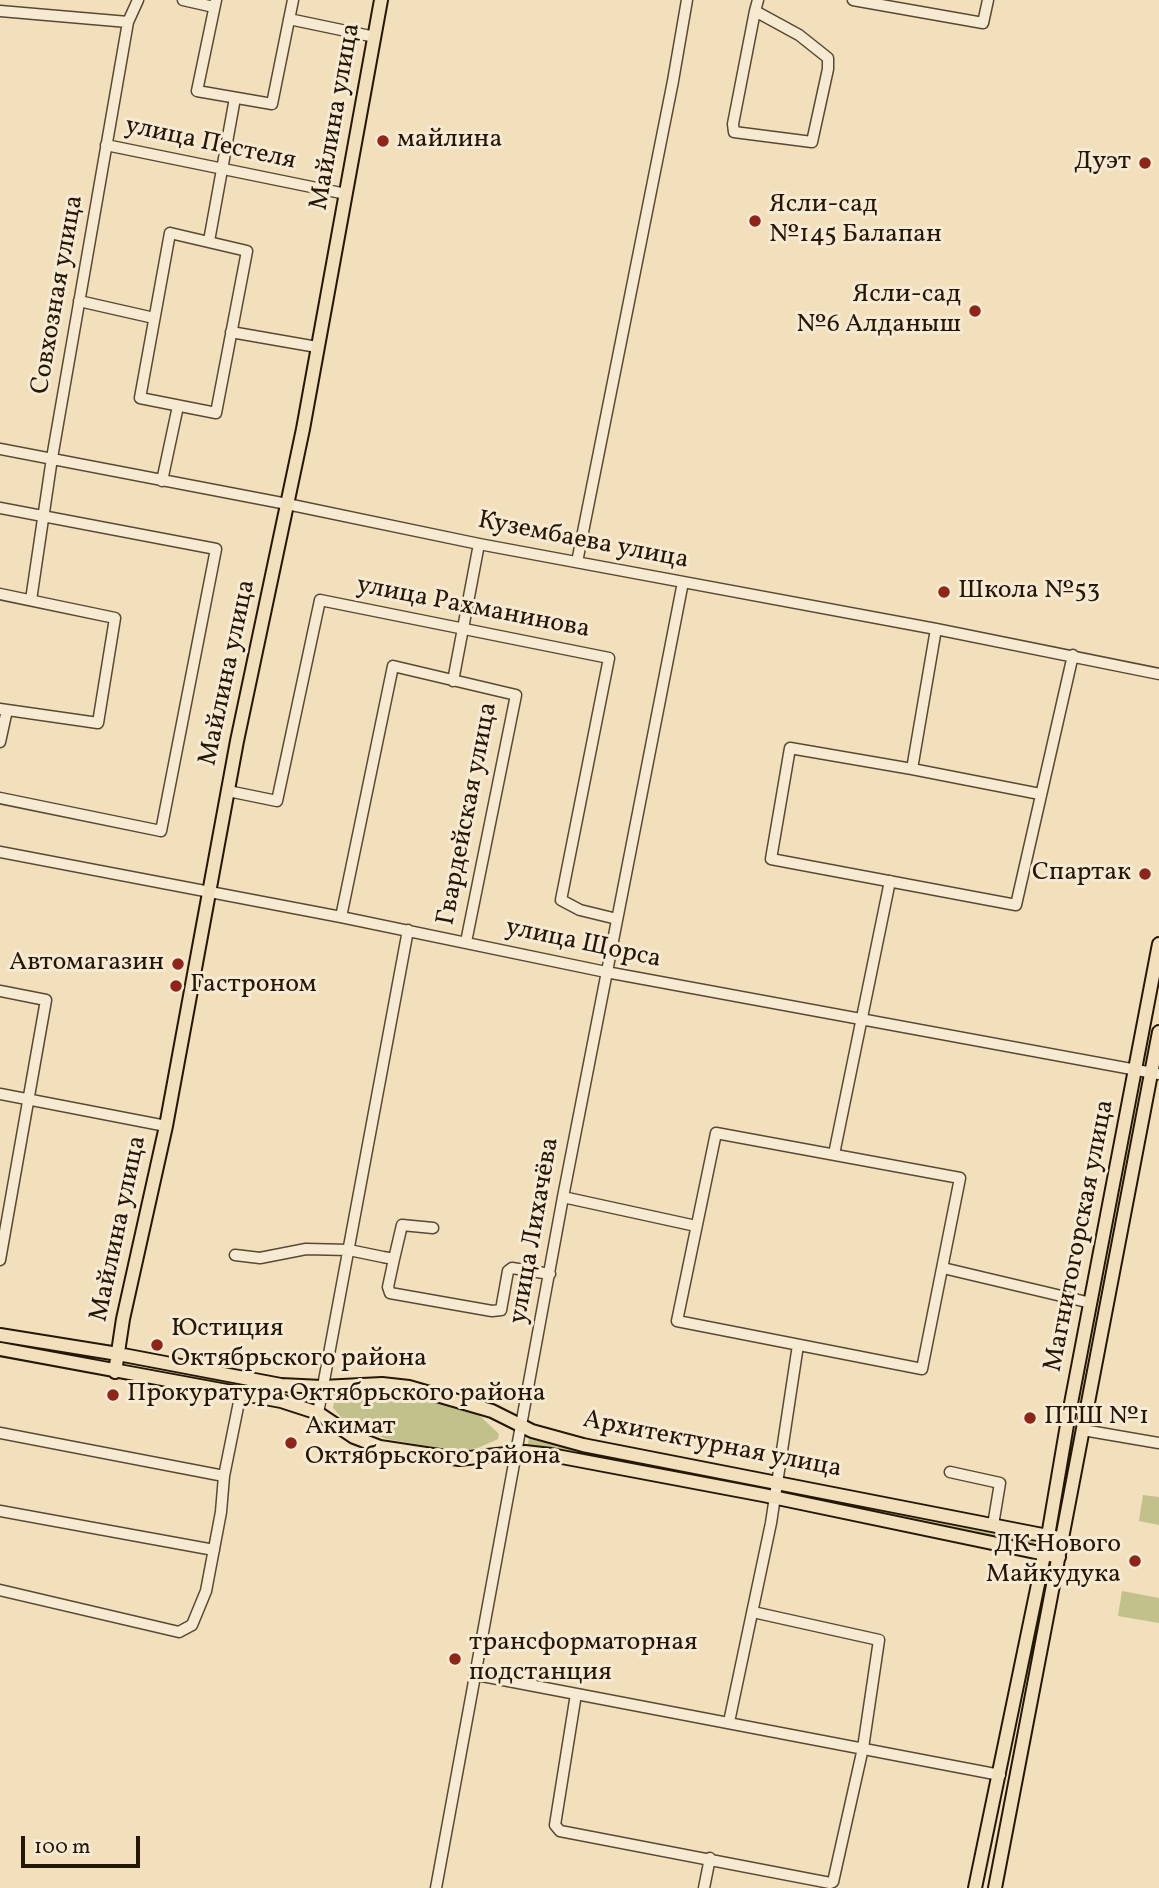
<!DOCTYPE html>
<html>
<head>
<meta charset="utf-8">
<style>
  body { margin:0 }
  #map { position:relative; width:1159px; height:1888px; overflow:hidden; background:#f2dfbb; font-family:Vollkorn,serif }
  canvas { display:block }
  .scale { position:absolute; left:21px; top:1836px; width:119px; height:32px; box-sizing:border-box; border:4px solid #251706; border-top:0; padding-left:9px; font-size:21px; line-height:24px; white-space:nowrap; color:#251706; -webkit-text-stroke:5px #f7ead3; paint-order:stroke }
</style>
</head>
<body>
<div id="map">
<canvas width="1159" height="1888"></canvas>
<div class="scale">100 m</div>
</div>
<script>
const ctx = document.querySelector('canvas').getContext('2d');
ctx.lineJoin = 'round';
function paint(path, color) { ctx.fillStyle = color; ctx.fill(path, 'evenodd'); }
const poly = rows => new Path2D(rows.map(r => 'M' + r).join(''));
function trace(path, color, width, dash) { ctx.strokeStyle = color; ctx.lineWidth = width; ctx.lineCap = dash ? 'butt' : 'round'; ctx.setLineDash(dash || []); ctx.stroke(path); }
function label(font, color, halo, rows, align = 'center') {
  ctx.font = font + ' Vollkorn,serif'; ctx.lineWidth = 6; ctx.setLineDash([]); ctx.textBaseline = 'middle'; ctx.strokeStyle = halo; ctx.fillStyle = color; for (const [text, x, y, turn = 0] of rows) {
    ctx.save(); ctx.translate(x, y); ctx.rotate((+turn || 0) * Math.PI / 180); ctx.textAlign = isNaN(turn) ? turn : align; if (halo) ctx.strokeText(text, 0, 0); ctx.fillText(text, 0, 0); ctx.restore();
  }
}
const green = poly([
  [390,1390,428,1397,476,1412,499,1434,498,1439,478,1448,456,1451,387,1439,349,1426,333,1408,334,1402,358,1391],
  [529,1438,762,1484,760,1492,527,1449],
  [769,1484,1035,1537,1033,1548,767,1495],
  [1143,1495,1159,1497,1159,1525,1139,1521],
  [1122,1591,1159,1598,1159,1623,1118,1616]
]);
const minor = poly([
  [183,0,214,7],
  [216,0,197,91,272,104,293,0],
  [853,0,983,23,988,0],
  [0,11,128,22],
  [755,11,799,35,828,58,828,69,812,142,734,132,733,124,755,11,758,0],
  [289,19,375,37],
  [106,145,346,194],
  [170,233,247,251,216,413,140,398,170,233],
  [209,241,235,98],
  [79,301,154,318],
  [231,332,317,347],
  [0,449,287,504,479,544,936,629,1159,674],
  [162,481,178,406],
  [0,508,216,549,161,831,0,798],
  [577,562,673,81,687,0],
  [0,594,115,618,98,723,0,709],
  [31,600,52,458,128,22,138,0],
  [453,681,479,544],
  [0,742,7,710],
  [912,769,936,629],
  [228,791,277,801,320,600,609,658,561,900,580,910,617,919],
  [1040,794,912,769,790,748,771,859,1016,905,1073,655],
  [0,852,341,917,606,972,1159,1074],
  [341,917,393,666,516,695,466,942],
  [0,991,46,1000,0,1260],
  [0,1094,166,1126],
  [716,1133,960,1178,922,1369,677,1321,716,1133],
  [834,1154,890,881],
  [563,1197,696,1226],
  [235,1255,260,1258,306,1249,349,1250,383,1257,394,1259,388,1287,390,1293,492,1311,501,1310,508,1271,512,1268,550,1274],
  [394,1259,402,1225,433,1228],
  [943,1268,1091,1303],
  [318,1413,408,930],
  [1083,1430,1159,1443],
  [0,1433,224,1476],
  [950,1472,1000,1483,993,1525],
  [0,1511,214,1550],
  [0,1590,179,1632,192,1625,206,1591,221,1512,224,1476,241,1392],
  [477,1675,1000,1775],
  [576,1694,555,1825,560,1831,830,1883,833,1882,863,1748,879,1640,753,1612],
  [729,1722,771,1523,798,1345],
  [436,1888,563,1197,683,582],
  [704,1888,710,1858]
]);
const major = poly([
  [0,1335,118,1354,281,1385,322,1387,382,1384,409,1387,492,1411,532,1431,583,1445,1063,1539],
  [0,1349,281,1401,318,1413,354,1437,380,1447,459,1459,525,1452,551,1455,763,1495,1059,1557],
  [115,1372,123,1319,166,1126,237,741,303,429,381,0],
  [975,1888,1048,1536,1068,1419,1159,944],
  [995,1888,1159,1032]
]);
const markers = [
  [383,141,7,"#8f2418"],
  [1145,163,7,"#8f2418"],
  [755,221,7,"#8f2418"],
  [975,311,7,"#8f2418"],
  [944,592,7,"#8f2418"],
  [1145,874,7,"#8f2418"],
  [178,964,7,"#8f2418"],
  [176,986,7,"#8f2418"],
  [157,1345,7,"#8f2418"],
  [113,1395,7,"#8f2418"],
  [1030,1418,7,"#8f2418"],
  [291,1443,7,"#8f2418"],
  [1135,1561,7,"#8f2418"],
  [455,1659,7,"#8f2418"]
];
const streetNames = [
  ["Майлина улица",337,117,-80],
  ["улица Пестеля",210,145,12],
  ["Совхозная улица",59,295,-80],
  ["Кузембаева улица",583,542,11],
  ["улица Рахманинова",473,609,11],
  ["Майлина улица",229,673,-78],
  ["Гвардейская улица",469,814,-79],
  ["улица Щорса",583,945,12],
  ["Майлина улица",120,1229,-78],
  ["улица Лихачёва",536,1231,-80],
  ["Магнитогорская улица",1081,1236,-79],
  ["Архитектурная улица",712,1446,11]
];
const poiNames = [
  ["майлина",397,141],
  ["Дуэт",1131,163,"right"],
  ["Ясли-сад",769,206],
  ["№145 Балапан",769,236],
  ["Ясли-сад",961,296,"right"],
  ["№6 Алданыш",961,326,"right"],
  ["Школа №53",958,592],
  ["Спартак",1131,874,"right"],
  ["Автомагазин",164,964,"right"],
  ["Гастроном",190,986],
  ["Юстиция",171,1330],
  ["Октябрьского района",171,1360],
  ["Прокуратура Октябрьского района",127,1395],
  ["ПТШ №1",1044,1418],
  ["Акимат",305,1428],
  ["Октябрьского района",305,1458],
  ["ДК Нового",1121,1546,"right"],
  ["Майкудука",1121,1576,"right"],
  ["трансформаторная",469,1644],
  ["подстанция",469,1674]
];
paint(green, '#c2c08b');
trace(minor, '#584933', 13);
trace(major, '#251706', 16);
trace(minor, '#f7ead3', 10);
trace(major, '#f2dfbb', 12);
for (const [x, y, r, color] of markers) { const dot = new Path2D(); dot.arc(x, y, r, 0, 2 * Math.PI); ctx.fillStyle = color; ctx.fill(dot); trace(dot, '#f7ead3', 2.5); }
label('26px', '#251706', '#f7ead3', streetNames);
label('26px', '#251706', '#f7ead3', poiNames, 'left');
</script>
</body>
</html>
